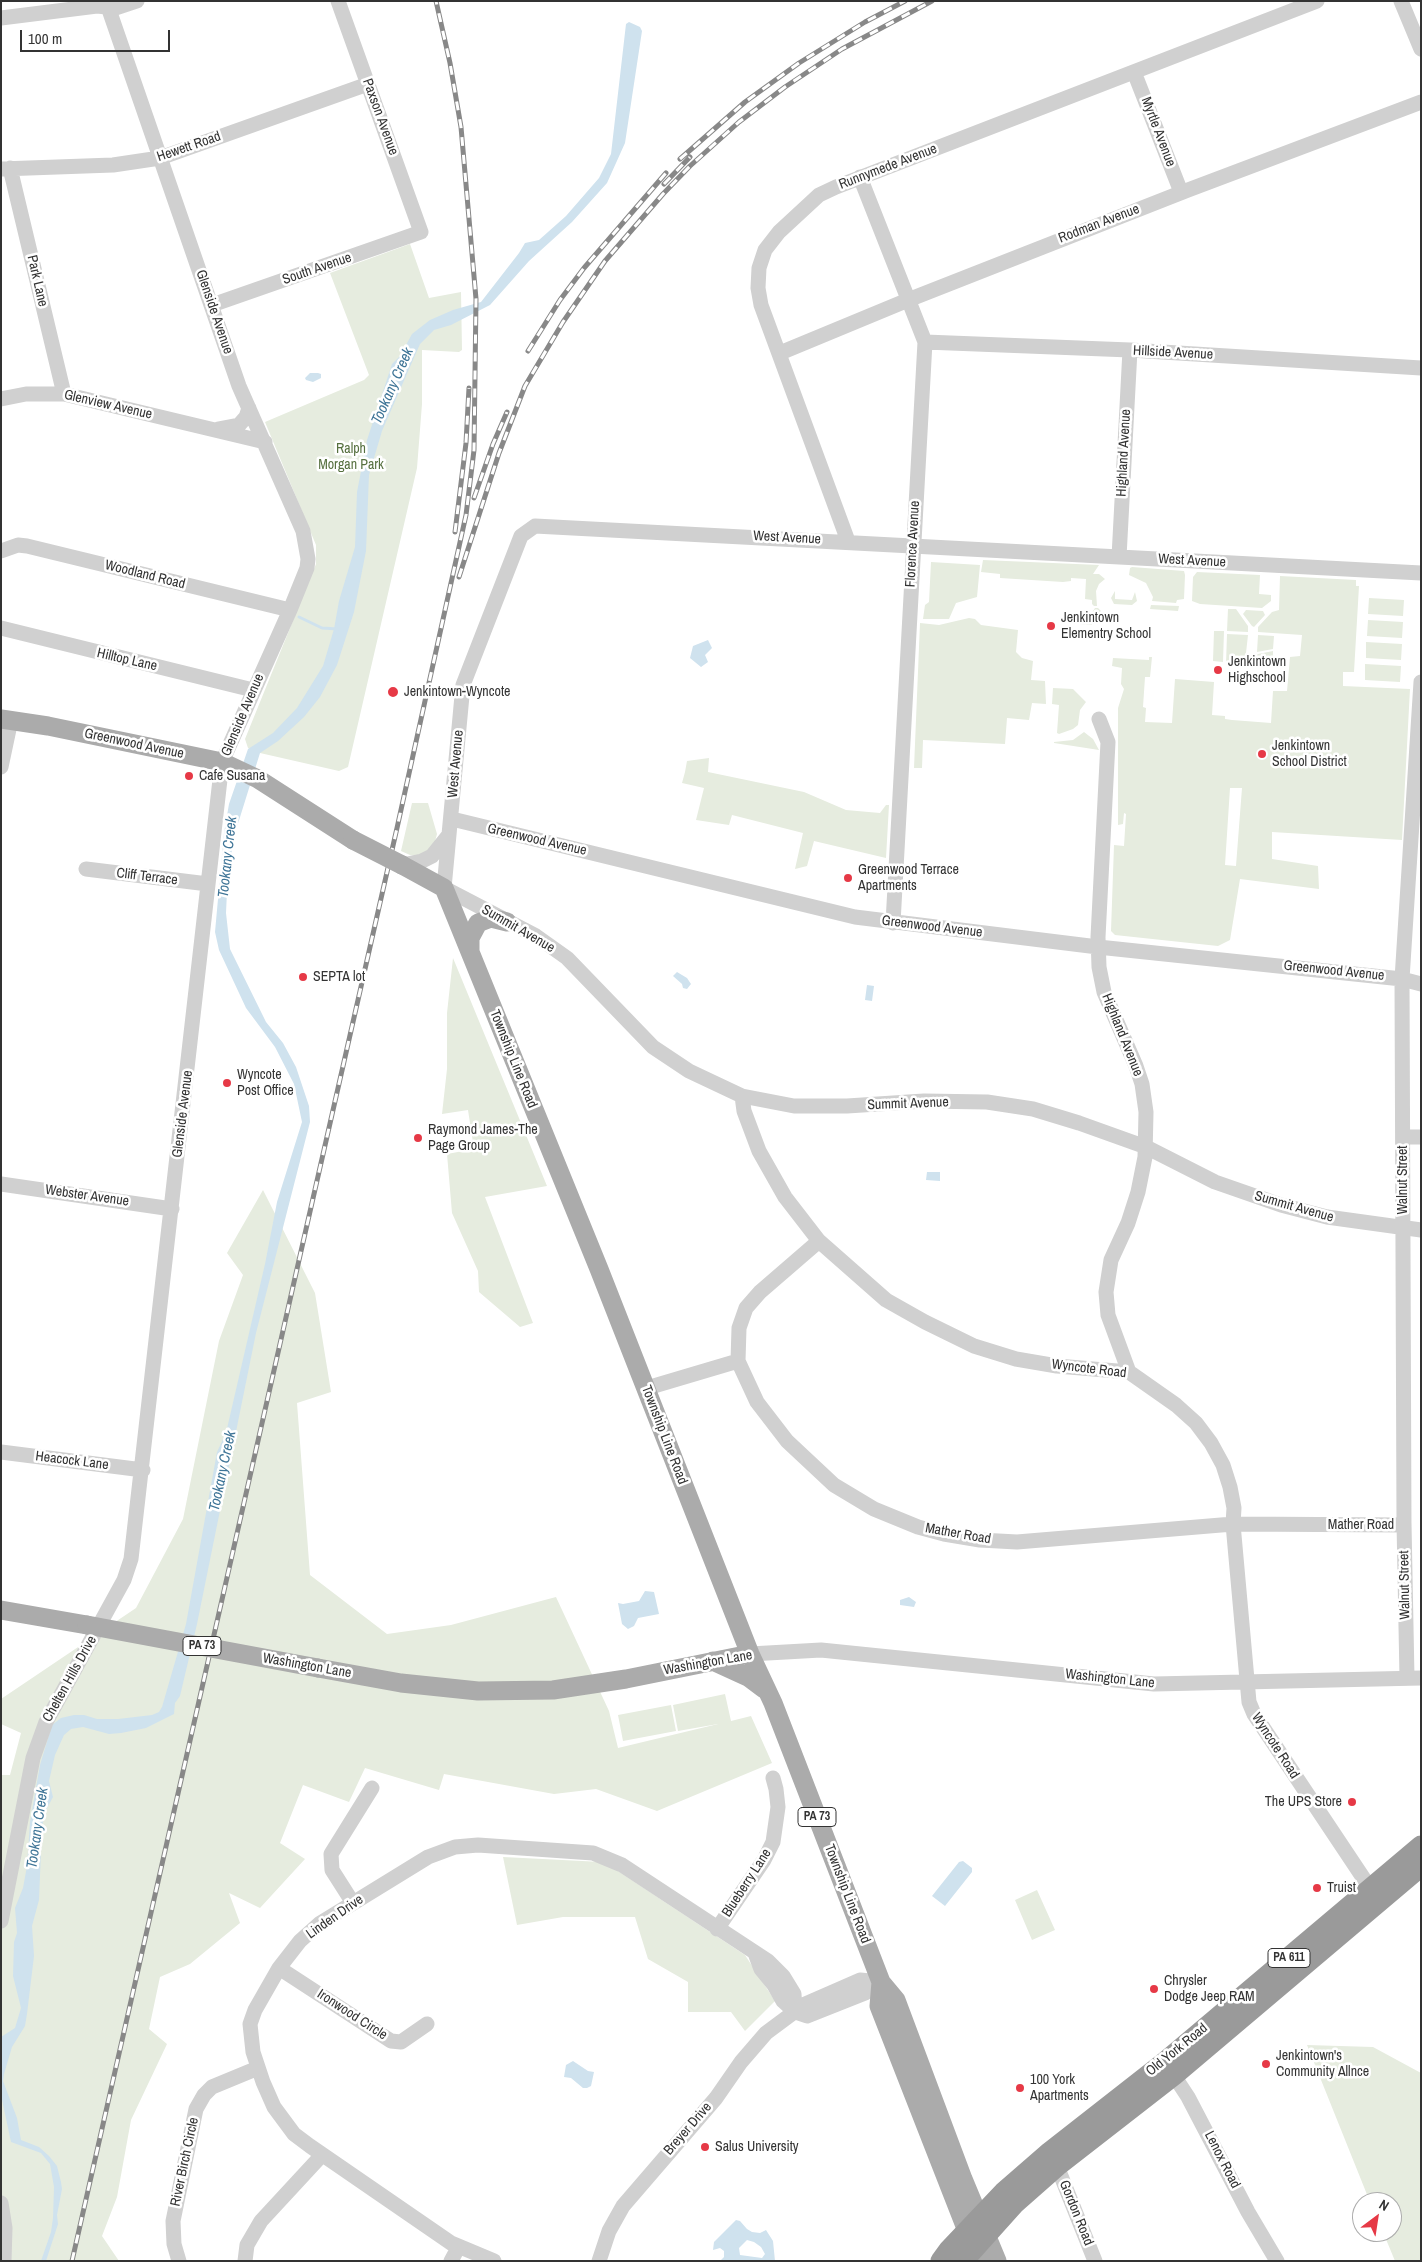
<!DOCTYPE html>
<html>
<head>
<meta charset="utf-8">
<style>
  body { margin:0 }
  #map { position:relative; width:1422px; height:2262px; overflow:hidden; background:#fff; font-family:"Archivo Narrow",sans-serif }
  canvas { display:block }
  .frame { position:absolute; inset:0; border:2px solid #333; pointer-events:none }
  .north { position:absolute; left:1352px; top:2192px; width:50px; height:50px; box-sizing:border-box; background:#fff; border:1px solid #adadad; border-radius:50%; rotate:31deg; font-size:14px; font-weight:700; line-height:20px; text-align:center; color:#333 }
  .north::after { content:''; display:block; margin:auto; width:18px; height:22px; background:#e63946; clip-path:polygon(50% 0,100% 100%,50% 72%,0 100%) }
  .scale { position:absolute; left:20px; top:30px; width:150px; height:22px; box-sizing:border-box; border:2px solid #333; border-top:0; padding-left:6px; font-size:15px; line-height:18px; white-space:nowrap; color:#333; -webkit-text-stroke:4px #fff; paint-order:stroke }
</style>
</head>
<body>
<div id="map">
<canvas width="1422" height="2262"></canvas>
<div class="frame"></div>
<div class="north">N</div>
<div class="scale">100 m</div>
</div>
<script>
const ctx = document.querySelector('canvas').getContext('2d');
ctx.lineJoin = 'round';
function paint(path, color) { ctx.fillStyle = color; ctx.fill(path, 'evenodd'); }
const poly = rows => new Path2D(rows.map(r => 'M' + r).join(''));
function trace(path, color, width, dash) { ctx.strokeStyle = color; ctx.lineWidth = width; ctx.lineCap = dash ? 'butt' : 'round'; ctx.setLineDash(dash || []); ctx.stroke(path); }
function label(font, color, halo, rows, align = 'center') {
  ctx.font = font + ' "Archivo Narrow",sans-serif'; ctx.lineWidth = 5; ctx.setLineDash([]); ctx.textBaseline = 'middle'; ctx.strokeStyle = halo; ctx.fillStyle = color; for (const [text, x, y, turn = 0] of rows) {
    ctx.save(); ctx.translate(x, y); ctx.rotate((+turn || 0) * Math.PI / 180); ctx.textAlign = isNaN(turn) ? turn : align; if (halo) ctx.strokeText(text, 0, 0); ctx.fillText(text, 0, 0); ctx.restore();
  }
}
const green = poly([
  [410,244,429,298,461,292,462,350,459,352,422,350,422,404,417,468,348,767,339,771,260,753,248,748,245,739,316,564,316,545,265,422,364,380,369,375,330,273],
  [983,560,1099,565,1093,574,1099,574,1105,579,1099,584,1096,591,1097,606,1094,606,1092,604,1092,600,1085,599,1086,579,1071,578,1071,581,1063,582,1000,578,1000,574,981,572],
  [931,562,980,565,977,597,956,603,949,619,923,619,925,605,929,602],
  [1132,567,1184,571,1185,575,1184,599,1177,600,1176,603,1152,601,1153,597,1146,583,1129,575,1130,568],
  [1197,572,1260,575,1259,594,1271,595,1271,601,1262,608,1200,604,1192,601,1193,577],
  [1280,576,1356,580,1356,586,1359,586,1354,672,1343,672,1343,686,1410,689,1402,840,1272,832,1272,859,1318,866,1319,889,1240,879,1230,940,1218,946,1115,935,1111,931,1114,845,1124,846,1126,814,1124,813,1123,824,1118,825,1118,708,1124,689,1121,684,1122,668,1112,666,1113,658,1149,660,1149,657,1152,657,1150,677,1145,677,1143,707,1146,708,1145,722,1172,723,1175,679,1214,682,1212,715,1225,716,1225,719,1232,720,1271,723,1273,691,1287,691,1290,657,1300,656,1302,635,1258,632,1258,627,1272,612,1279,610],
  [1230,788,1242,788,1236,866,1225,865],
  [1115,591,1115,599,1132,600,1135,592,1137,601,1132,605,1114,604,1111,598],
  [1369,598,1404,600,1403,616,1368,614],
  [1151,605,1179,606,1178,611,1150,609],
  [1095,608,1098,608,1101,611,1091,622,1092,625,1067,623,1067,614,1075,619,1081,614,1091,614],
  [1228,609,1236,609,1248,626,1248,632,1227,631],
  [1246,610,1263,611,1265,615,1254,627,1252,626,1243,614],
  [969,618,975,619,981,625,1018,630,1016,652,1022,658,1033,661,1031,680,1045,681,1046,704,1032,703,1029,720,1007,718,1005,744,923,740,922,768,914,768,920,623,939,625],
  [1368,620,1403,622,1402,638,1367,636],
  [1214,631,1224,631,1223,662,1213,661],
  [1227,634,1248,635,1245,662,1230,661,1230,664,1226,664],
  [1258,635,1274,636,1273,649,1257,652],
  [1366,642,1402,644,1401,660,1366,658],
  [1273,651,1273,663,1257,662,1256,656,1258,654],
  [1365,664,1401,666,1400,682,1365,680],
  [1053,688,1073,689,1086,702,1080,710,1078,725,1073,729,1059,734,1057,733,1059,705,1052,704],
  [1084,732,1093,739,1099,750,1054,743,1054,742,1073,740],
  [709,758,708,772,804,792,846,810,880,813,886,805,889,805,886,858,814,841,807,866,795,869,803,833,732,815,729,825,696,820,704,788,682,783,685,772,687,761],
  [412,803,428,803,437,834,434,845,427,852,418,856,410,855,401,851],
  [453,958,547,1186,485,1197,533,1323,520,1327,479,1292,478,1271,452,1213,447,1154,474,1149,468,1110,442,1114,447,1069,447,1013],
  [263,1190,315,1293,331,1392,297,1403,310,1575,387,1634,451,1625,556,1597,609,1711,618,1748,718,1724,678,1731,673,1705,725,1694,731,1721,751,1716,772,1763,657,1811,596,1789,554,1794,444,1774,439,1790,365,1768,349,1802,303,1785,280,1843,305,1859,260,1908,229,1893,240,1923,190,1964,160,1977,149,2029,167,2044,131,2120,117,2197,102,2236,119,2261,1,2261,1,1775,10,1775,21,1733,1,1724,1,1699,136,1608,183,1519,219,1341,243,1275,227,1253],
  [671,1705,676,1731,623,1741,618,1715],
  [503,1857,602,1862,621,1873,745,1955,775,2001,745,2031,731,2012,688,2012,688,1982,648,1959,635,1917,563,1917,517,1925],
  [1037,1890,1055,1930,1032,1940,1015,1900],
  [1307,2045,1373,2047,1421,2073,1421,2261,1395,2261,1383,2232,1392,2232,1392,2202,1370,2202]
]);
const water = poly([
  [629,22,640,27,642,31,625,143,607,183,572,222,529,261,490,305,451,325,434,330,420,344,382,431,369,475,366,551,354,612,337,665,320,697,304,717,278,741,260,753,236,830,228,870,226,913,230,949,266,1022,283,1043,296,1067,309,1106,310,1122,256,1333,197,1624,180,1696,175,1703,174,1714,146,1728,121,1733,109,1734,83,1727,71,1729,64,1735,55,1755,49,1781,53,1797,45,1812,42,1827,39,1900,32,1926,34,1956,27,2014,25,2026,12,2047,4,2074,3,2081,17,2118,21,2140,39,2147,49,2156,57,2166,61,2182,62,2189,57,2215,58,2224,46,2261,41,2261,51,2232,53,2218,54,2187,50,2164,41,2153,11,2142,1,2095,1,2037,15,2028,21,2008,13,1976,14,1942,17,1933,15,1908,23,1888,27,1866,30,1822,40,1765,52,1725,61,1718,74,1715,84,1715,97,1719,118,1719,152,1715,159,1712,162,1707,186,1624,217,1452,226,1433,265,1264,277,1202,302,1122,294,1084,275,1047,246,1008,219,950,215,932,224,833,229,804,248,749,273,733,297,708,323,666,334,629,339,601,355,547,357,492,367,440,392,364,400,356,412,334,430,320,453,310,481,302,519,253,525,243,539,240,566,216,599,178,611,154,626,24],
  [310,373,318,373,321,374,321,378,313,382,306,380,305,378],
  [708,640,712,648,705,655,708,662,701,667,690,658,693,646],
  [677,972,687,978,691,984,687,989,683,988,682,984,673,976],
  [867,985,874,986,872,1001,865,1000],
  [927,1172,940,1172,940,1181,926,1180],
  [645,1591,654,1592,659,1614,638,1618,634,1626,628,1629,622,1624,618,1603,623,1604,639,1601],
  [909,1597,916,1602,914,1607,900,1605,900,1600],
  [963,1861,972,1868,972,1872,945,1906,932,1896,959,1862],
  [573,2061,588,2071,594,2072,591,2086,587,2088,583,2088,571,2078,564,2077,566,2065],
  [736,2220,740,2221,747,2229,752,2232,760,2233,766,2230,773,2241,775,2261,720,2261,724,2257,724,2251,720,2248,713,2250,714,2242],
  [747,2240,754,2242,761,2247,765,2254,762,2258,740,2255,739,2248]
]);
const stream = poly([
  [299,617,322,628,338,629]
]);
const minor = poly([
  [1401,1,1421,49],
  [1,18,97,6,116,8,137,1],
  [1134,72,1181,192],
  [10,168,64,394],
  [1,169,113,165,160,158,368,84],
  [860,177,925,342,893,923],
  [212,305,421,232,338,1],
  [925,342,1130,350,1421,368],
  [780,353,908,300,1188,190,1421,102],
  [1,399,26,394,64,394,265,442],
  [218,429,239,425,246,417,249,408],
  [848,541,761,305,758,288,759,268,765,250,779,232,819,195,836,187,1317,1],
  [1,551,18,545,27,546,290,610],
  [1119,557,1130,350],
  [1421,573,535,526,521,536,463,685,444,888,536,936,567,958,653,1047,689,1071,742,1096,794,1106,847,1106,924,1101,987,1102,1033,1109,1079,1123,1146,1147,1215,1182,1281,1205,1327,1217,1421,1230],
  [1,628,253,690],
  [1099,719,1108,742,1098,937,1099,967,1104,992,1136,1066,1142,1084,1146,1112,1145,1157,1138,1192,1128,1223,1111,1260,1106,1292,1108,1315,1129,1372],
  [1,767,11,720],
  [452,819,855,917,1098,947,1402,979,1421,984],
  [402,865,422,861,432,856,448,836],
  [86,869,208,884],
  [742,1096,744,1111,759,1151,785,1197,819,1241,886,1300,925,1322,974,1346,1016,1359,1057,1366,1129,1372,1176,1405,1196,1423,1211,1443,1223,1465,1230,1487,1234,1508,1233,1524,1249,1702,1254,1714,1376,1897],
  [1403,1137,1421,1137],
  [1,1184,172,1209],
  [819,1241,760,1292,746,1308,739,1328,738,1361,757,1402,787,1441,834,1485,874,1509,918,1527,944,1534,980,1540,1017,1542,1233,1524,1404,1525],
  [647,1388,738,1361],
  [1,1452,143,1470],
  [750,1654,821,1650,1154,1684,1421,1678],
  [1407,1678,1404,1523,1402,979,1421,682],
  [353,1903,332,1870,331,1854,372,1788],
  [1,1921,33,1758,46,1722,124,1580,131,1559,222,762,290,610,307,568,308,559,303,531,239,386,106,1],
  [717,1929,764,1860,773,1842,778,1807,776,1789,773,1778],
  [755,1953,761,1969,774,1985,783,2001,795,2012,807,2016,865,1993,881,1982],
  [279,1968,391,2041,401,2042,427,2024],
  [1169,2068,1188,2097,1248,2212,1277,2261],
  [1057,2166,1095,2261],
  [1,2203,5,2228,4,2261],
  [179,2261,174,2244,173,2221,196,2109,204,2095,212,2087,258,2068],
  [245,2261,247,2245,261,2221,322,2155],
  [451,2261,458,2248],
  [494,2261,451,2243,310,2146,294,2134,274,2107,263,2082,253,2052,250,2024,255,2010,279,1968,300,1941,319,1924,428,1857,455,1847,478,1845,593,1853,622,1865,768,1961,783,1976,794,1994,795,2012],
  [599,2261,609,2231,623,2206,716,2098,741,2062,766,2033,805,2004,860,1980,881,1982]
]);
const major = poly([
  [1,719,48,726,222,762,258,779,353,840],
  [402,865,444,888,599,1269,750,1654,773,1703,881,1982,896,2000,963,2179,997,2261],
  [470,951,470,938,478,923,491,918,507,922],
  [1,1610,87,1625],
  [713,1661,748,1677,764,1689],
  [318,1668,401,1683,478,1691,553,1690,626,1679,750,1654],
  [881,1982,879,2006,967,2231,981,2261]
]);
const highway = poly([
  [941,2261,949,2250,1004,2192,1050,2152,1165,2062,1421,1846],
  [963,2261,1015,2203,1057,2166,1174,2075,1421,1866]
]);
const rail = poly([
  [680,159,745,102,799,63,865,22,905,1],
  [664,184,690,157],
  [528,351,560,300,584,268,666,173],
  [474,498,493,444,507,412],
  [455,532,466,443,469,388],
  [459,577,499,453,525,386,563,322,605,261,663,194,690,166,739,122,785,87,842,49,932,1],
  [72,2261,397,828,466,515,474,450,476,299,461,127,450,63,436,1]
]);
const majorBridge = poly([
  [353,840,402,865],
  [87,1625,318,1668]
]);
const markers = [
  [1051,626,5,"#e63946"],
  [1218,670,5,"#e63946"],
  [393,692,6,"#e63946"],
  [1262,754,5,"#e63946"],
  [189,776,5,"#e63946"],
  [848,878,5,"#e63946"],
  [303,977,5,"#e63946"],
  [227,1083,5,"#e63946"],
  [418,1138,5,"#e63946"],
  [1352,1802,5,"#e63946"],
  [1317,1888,5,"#e63946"],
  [1154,1989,5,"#e63946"],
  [1266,2064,5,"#e63946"],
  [1020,2088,5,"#e63946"],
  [705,2147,5,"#e63946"]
];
const shields = [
  [202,1646,38],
  [817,1817,38],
  [1289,1958,42]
];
const shieldNames = [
  ["PA 73",202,1646],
  ["PA 73",817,1817],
  ["PA 611",1289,1958]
];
const streetNames = [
  ["Paxson Avenue",380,117,70],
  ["Myrtle Avenue",1158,132,69],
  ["Hewett Road",189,147,-19],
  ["Runnymede Avenue",888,167,-21],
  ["Rodman Avenue",1099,224,-21],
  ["South Avenue",317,269,-19],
  ["Park Lane",37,281,77],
  ["Glenside Avenue",214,312,71],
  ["Hillside Avenue",1173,353,3],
  ["Glenview Avenue",108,405,13],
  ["Highland Avenue",1124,453,-87],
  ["West Avenue",787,538,3],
  ["Florence Avenue",913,544,-87],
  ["West Avenue",1192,561,3],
  ["Woodland Road",145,575,14],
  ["Hilltop Lane",127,660,13],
  ["Glenside Avenue",243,715,-67],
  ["Greenwood Avenue",134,744,12],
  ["West Avenue",456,764,-85],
  ["Greenwood Avenue",537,840,13],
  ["Cliff Terrace",147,877,7],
  ["Greenwood Avenue",932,927,7],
  ["Summit Avenue",518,929,30],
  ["Greenwood Avenue",1334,971,6],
  ["Highland Avenue",1122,1035,68],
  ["Township Line Road",513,1059,68],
  ["Summit Avenue",908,1104,-2],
  ["Glenside Avenue",183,1114,-83],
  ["Walnut Street",1403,1180,-90],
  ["Webster Avenue",87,1196,8],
  ["Summit Avenue",1294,1207,16],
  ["Wyncote Road",1089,1369,7],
  ["Township Line Road",664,1435,69],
  ["Heacock Lane",72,1461,7],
  ["Mather Road",1361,1525],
  ["Mather Road",958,1534,10],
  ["Walnut Street",1405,1585,-91],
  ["Washington Lane",708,1663,-10],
  ["Washington Lane",307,1666,10],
  ["Chelten Hills Drive",70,1679,-61],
  ["Washington Lane",1110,1679,6],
  ["Wyncote Road",1275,1746,57],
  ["Blueberry Lane",747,1883,-57],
  ["Township Line Road",847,1894,69],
  ["Linden Drive",335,1917,-35],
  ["Ironwood Circle",352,2015,33],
  ["Old York Road",1177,2050,-39],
  ["Breyer Drive",688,2129,-49],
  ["Lenox Road",1222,2160,63],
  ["River Birch Circle",185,2162,-78],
  ["Gordon Road",1076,2213,68]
];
const parkNames = [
  ["Ralph",351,449],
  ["Morgan Park",351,465]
];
const poiNames = [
  ["Jenkintown",1061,618],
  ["Elementry School",1061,634],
  ["Jenkintown",1228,662],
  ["Highschool",1228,678],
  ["Jenkintown-Wyncote",404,692],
  ["Jenkintown",1272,746],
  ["School District",1272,762],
  ["Cafe Susana",199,776],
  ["Greenwood Terrace",858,870],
  ["Apartments",858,886],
  ["SEPTA lot",313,977],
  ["Wyncote",237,1075],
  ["Post Office",237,1091],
  ["Raymond James-The",428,1130],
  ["Page Group",428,1146],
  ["The UPS Store",1342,1802,"right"],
  ["Truist",1327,1888],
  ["Chrysler",1164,1981],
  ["Dodge Jeep RAM",1164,1997],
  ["Jenkintown's",1276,2056],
  ["Community Allnce",1276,2072],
  ["100 York",1030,2080],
  ["Apartments",1030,2096],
  ["Salus University",715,2147]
];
const waterNames = [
  ["Tookany Creek",393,386,-66],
  ["Tookany Creek",228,857,-84],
  ["Tookany Creek",223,1471,-78],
  ["Tookany Creek",38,1828,-82]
];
paint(green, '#e6ecdf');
paint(water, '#cfe2ee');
trace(stream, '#cfe2ee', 3);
trace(minor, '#d0d0d0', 15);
trace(major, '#ababab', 19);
trace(highway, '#9a9a9a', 21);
trace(rail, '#888', 5);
trace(rail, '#fff', 3, [9]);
trace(majorBridge, '#ababab', 19);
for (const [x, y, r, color] of markers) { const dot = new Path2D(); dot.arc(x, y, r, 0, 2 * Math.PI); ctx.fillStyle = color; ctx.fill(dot); trace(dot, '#fff', 2); }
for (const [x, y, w] of shields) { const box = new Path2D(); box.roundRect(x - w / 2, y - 9.5, w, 19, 4); ctx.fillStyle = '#fff'; ctx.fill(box); trace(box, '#333', 1); }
label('bold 12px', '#333', null, shieldNames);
label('14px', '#333', '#fff', streetNames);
label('14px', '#56703f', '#fff', parkNames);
label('14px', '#333', '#fff', poiNames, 'left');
label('italic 15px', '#3f7597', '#fff', waterNames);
</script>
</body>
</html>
